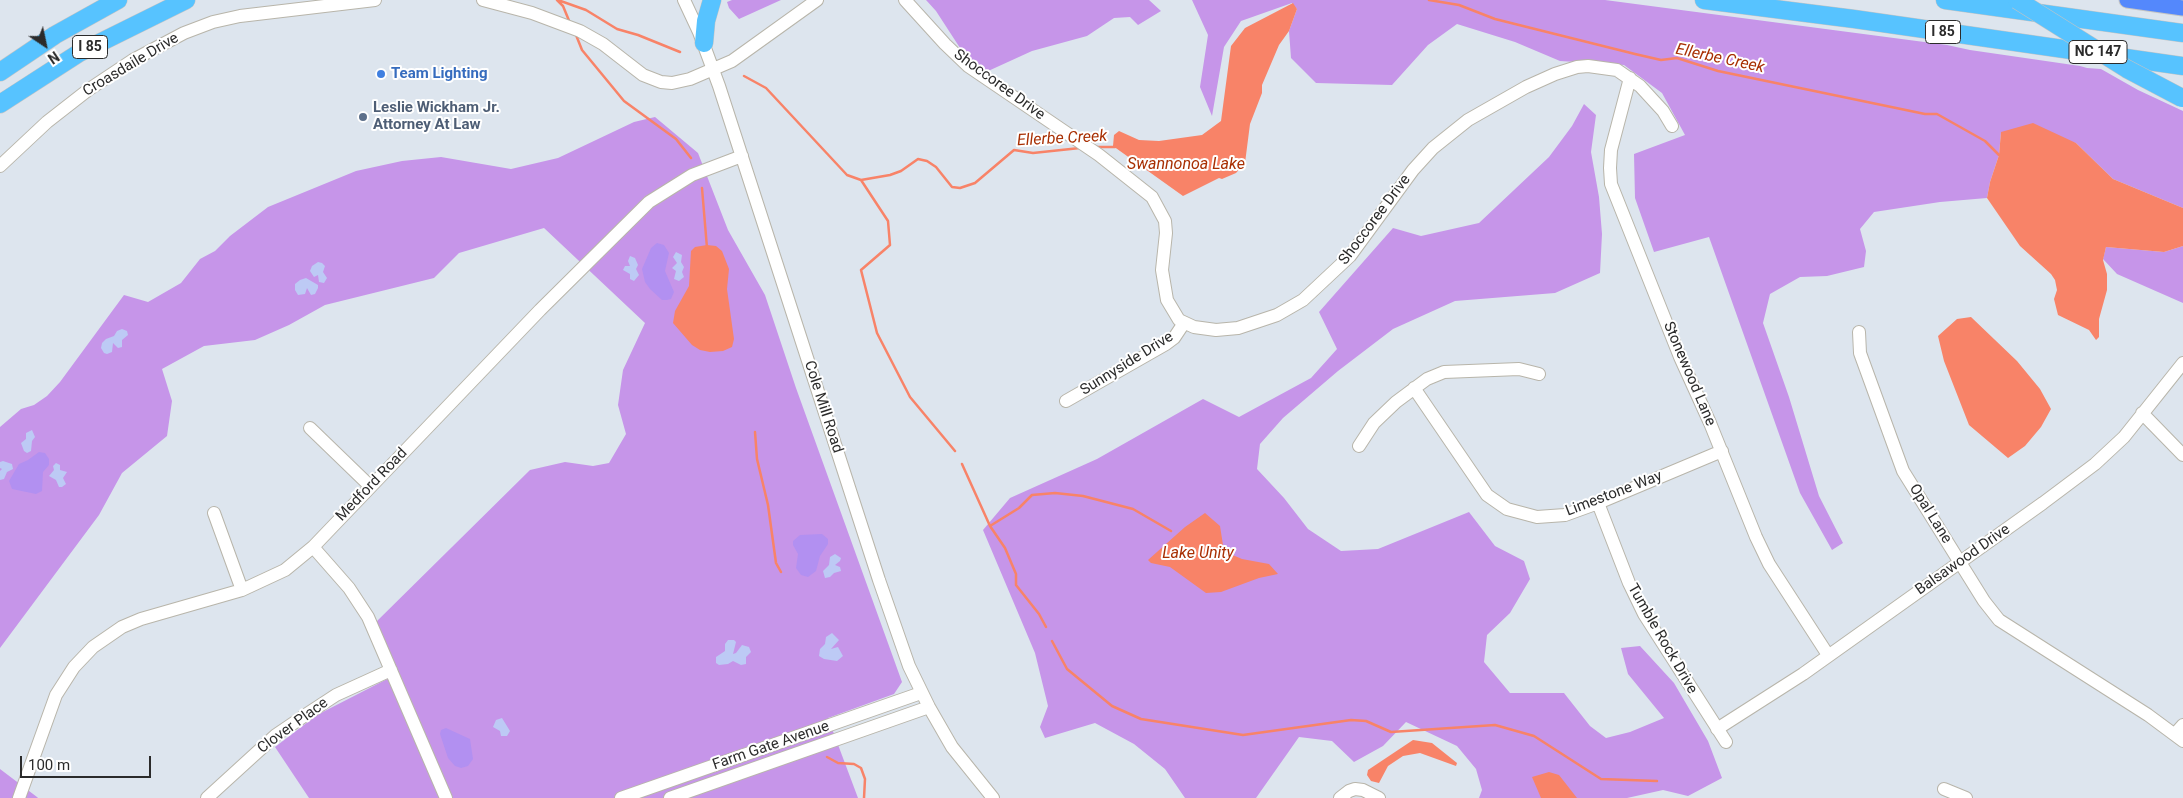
<!DOCTYPE html>
<html>
<head>
<meta charset="utf-8">
<style>
  body { margin:0 }
  #map { position:relative; width:2183px; height:798px; overflow:hidden; background:#dde5ee; font-family:Roboto,sans-serif }
  canvas { display:block }
  .north { position:absolute; left:20px; top:20px; width:50px; height:50px; -webkit-text-stroke:4px #fff; paint-order:stroke; rotate:146deg; font-size:14px; font-weight:700; line-height:20px; text-align:center; color:#2b2b2b }
  .north::after { content:''; display:block; margin:auto; width:18px; height:22px; background:#2b2b2b; clip-path:polygon(50% 0,100% 100%,50% 72%,0 100%) }
  .scale { position:absolute; left:20px; top:756px; width:131px; height:22px; box-sizing:border-box; border:2px solid #2b2b2b; border-top:0; padding-left:6px; font-size:15px; line-height:18px; white-space:nowrap; color:#2b2b2b; -webkit-text-stroke:4px #fff; paint-order:stroke }
</style>
</head>
<body>
<div id="map">
<canvas width="2183" height="798"></canvas>
<div class="north">N</div>
<div class="scale">100 m</div>
</div>
<script>
const ctx = document.querySelector('canvas').getContext('2d');
ctx.lineJoin = 'round';
function paint(path, color) { ctx.fillStyle = color; ctx.fill(path, 'evenodd'); }
const poly = rows => new Path2D(rows.map(r => 'M' + r).join(''));
function trace(path, color, width, dash) { ctx.strokeStyle = color; ctx.lineWidth = width; ctx.lineCap = dash ? 'butt' : 'round'; ctx.setLineDash(dash || []); ctx.stroke(path); }
function label(font, color, halo, rows, align = 'center') {
  ctx.font = font + ' Roboto,sans-serif'; ctx.lineWidth = 4; ctx.setLineDash([]); ctx.textBaseline = 'middle'; ctx.strokeStyle = halo; ctx.fillStyle = color; for (const [text, x, y, turn = 0] of rows) {
    ctx.save(); ctx.translate(x, y); ctx.rotate((+turn || 0) * Math.PI / 180); ctx.textAlign = isNaN(turn) ? turn : align; if (halo) ctx.strokeText(text, 0, 0); ctx.fillText(text, 0, 0); ctx.restore();
  }
}
const green = poly([
  [732,0,781,0,739,19,729,8,727,2],
  [926,0,1149,0,1161,11,1138,25,1130,17,1114,18,1087,36,1032,51,986,72,962,51,936,11],
  [1192,0,1605,0,1947,45,1970,50,2080,66,2087,68,2101,69,2138,90,2183,111,2183,208,2113,179,2076,143,2001,132,1999,155,1990,182,1987,198,1940,202,1874,212,1860,229,1866,251,1864,267,1827,276,1800,277,1770,294,1763,323,1789,397,1819,496,1843,543,1832,550,1800,493,1709,237,1654,252,1635,198,1634,154,1685,135,1662,93,1624,65,1560,61,1515,42,1457,24,1428,45,1392,85,1316,83,1291,58,1289,31,1297,9,1292,3,1241,21,1224,47,1212,116,1200,87,1208,35],
  [1584,104,1596,115,1591,152,1599,197,1602,234,1600,273,1555,293,1455,301,1393,329,1338,371,1283,418,1260,444,1257,469,1284,498,1308,529,1341,551,1378,549,1469,512,1495,546,1524,561,1530,579,1510,613,1487,635,1484,662,1510,693,1564,693,1590,726,1606,738,1630,732,1664,718,1628,674,1621,648,1640,646,1674,683,1708,741,1722,778,1688,796,1663,790,1627,798,1479,798,1482,790,1476,769,1457,746,1406,722,1383,746,1354,762,1332,741,1299,737,1256,798,1185,798,1165,769,1134,744,1095,723,1045,738,1040,727,1048,706,1035,653,983,530,1010,498,1097,459,1203,399,1239,417,1311,378,1337,349,1319,312,1393,228,1421,236,1479,223,1549,157,1572,126],
  [655,117,698,153,728,230,765,295,796,388,902,682,894,694,828,718,858,798,309,798,275,747,317,715,395,675,374,624,530,470,565,462,593,466,609,463,626,434,618,405,623,370,645,323,544,228,459,253,434,278,325,305,289,325,255,340,204,346,162,369,172,401,167,436,122,473,99,515,0,648,0,427,21,409,34,405,47,396,60,382,124,295,148,302,181,283,200,259,215,251,230,236,268,207,356,171,402,161,441,157,511,169,558,158,634,122],
  [2183,246,2183,303,2117,274,2103,259,2106,247,2164,252],
  [0,769,37,797,38,798,0,798]
]);
const sand = poly([
  [676,252,682,255,681,262,684,267,682,272,684,277,679,281,674,279,676,271,672,268,677,263,673,257],
  [630,256,635,258,638,265,636,269,639,275,634,281,630,279,630,274,623,270,625,266,630,266,628,261],
  [318,262,322,263,325,266,323,272,327,278,324,283,319,282,318,275,314,277,310,271,312,266],
  [306,278,318,285,318,288,315,294,311,295,307,288,305,294,298,295,295,290,295,284,300,280],
  [122,329,127,331,128,335,122,340,122,347,118,348,113,343,112,352,107,354,104,353,101,348,102,343,106,339,114,336,117,331],
  [32,430,35,437,32,441,31,451,27,453,24,451,21,443,26,439,26,433],
  [3,461,12,464,13,469,7,472,4,479,0,480,0,471,2,469,0,468,0,462],
  [56,463,60,465,60,470,67,472,63,478,66,484,62,487,59,487,56,480,49,476,54,470,53,466],
  [835,554,841,558,840,561,835,565,840,567,841,571,834,573,830,577,825,578,823,571,829,565,830,557],
  [832,633,839,640,831,649,838,647,843,656,837,661,824,659,819,656,820,649,825,644,826,637],
  [728,640,734,640,736,642,733,654,736,653,742,645,749,647,751,652,746,657,746,664,741,665,733,661,728,664,719,665,716,663,716,657,725,651,725,644],
  [502,718,510,731,507,736,501,736,500,731,493,727,496,720]
]);
const pitch = poly([
  [657,243,664,245,669,253,665,271,674,292,671,299,667,300,662,300,650,289,645,282,642,269,651,248],
  [39,452,45,453,49,459,49,465,43,472,42,491,36,494,12,489,9,481,19,464,28,460],
  [822,534,828,539,828,544,820,556,816,571,808,577,801,575,796,568,798,554,793,545,793,541,800,535],
  [446,728,470,739,473,759,468,766,461,768,455,766,448,758,440,734,441,730]
]);
const water = poly([
  [1293,3,1297,9,1289,31,1279,45,1262,85,1262,93,1250,124,1245,163,1236,173,1222,179,1219,178,1183,196,1113,146,1114,135,1119,131,1139,140,1159,141,1202,135,1221,121,1231,46,1245,28],
  [2033,123,2076,143,2113,179,2183,208,2183,246,2164,252,2106,247,2103,260,2107,274,2107,290,2099,319,2099,337,2096,340,2089,330,2058,315,2054,299,2057,290,2055,280,2051,274,2020,246,1987,198,1990,182,1999,155,2001,132],
  [707,245,716,246,722,251,729,269,727,289,734,339,732,347,723,351,710,352,700,350,692,345,673,323,675,311,689,286,691,251,695,247],
  [1971,317,2017,361,2040,389,2051,409,2041,427,2025,446,2008,458,1969,425,1944,361,1938,336,1957,319],
  [1205,513,1220,526,1223,545,1228,553,1242,559,1269,564,1278,574,1259,578,1221,592,1206,593,1170,567,1151,563,1148,560,1185,527],
  [1413,740,1432,743,1457,763,1456,766,1420,753,1403,756,1388,766,1379,783,1371,781,1367,775,1368,770],
  [1549,772,1559,775,1577,798,1541,798,1532,777]
]);
const stream = poly([
  [557,0,563,6,570,23],
  [558,0,586,10,617,29,638,35,680,52],
  [1429,0,1459,5,1495,19,1635,54,1661,60,1677,58,1718,71,1925,114,1937,114,1985,141,1999,155],
  [576,35,582,50,624,101,676,139,691,158],
  [744,76,766,88,847,175,861,180,890,175,901,171,918,159,927,161,936,167,952,187,960,188,975,183,1014,150,1033,153,1080,148],
  [1096,147,1115,147],
  [861,180,888,221,890,245,861,270,877,333,910,397,955,451],
  [702,188,707,248],
  [755,432,757,459,768,505,776,563,781,572],
  [962,464,990,526,1005,548,1016,574,1016,585,1039,614,1046,627],
  [990,526,1019,508,1032,495,1055,493,1083,496,1133,509,1171,531],
  [1052,641,1067,669,1112,706,1141,719,1243,735,1351,720,1366,721,1391,732,1495,725,1534,736,1601,779,1657,781],
  [827,757,838,763,854,764,861,768,865,779,864,798]
]);
const minor = poly([
  [483,0,532,13,580,31,603,44,643,75,661,82,672,83,690,79,732,61,817,0],
  [684,0,699,32,719,86,879,580,909,666,929,707,952,747,993,798],
  [905,0,945,44,968,66,1099,155,1152,197,1165,221,1166,233,1162,270,1167,300,1179,320,1194,327,1216,330,1238,328,1277,315,1303,300,1350,256,1413,170,1433,148,1468,120,1526,87,1555,74,1577,67,1588,66,1617,70,1640,86,1663,111,1672,126],
  [1630,78,1611,150,1610,168,1611,184,1680,357,1710,423,1756,537,1769,564,1828,655],
  [0,166,47,122,88,90,133,60,184,33,213,22,240,16,375,0],
  [1859,332,1860,353,1903,471,1984,601,1999,620,2148,715,2183,741],
  [1414,388,1487,495,1507,509,1537,517,1565,515,1598,503,1722,451],
  [1066,401,1166,344,1174,338,1184,323],
  [2142,413,2183,455],
  [310,428,370,486],
  [1359,446,1374,423,1396,402,1427,379,1444,372,1519,369,1539,374],
  [1598,503,1629,583,1644,614,1726,742],
  [214,513,242,590],
  [313,547,349,588,368,617,446,798],
  [1717,729,1803,674,2043,503,2095,464,2124,437,2183,363],
  [2175,734,2183,725],
  [1944,789,1966,798],
  [19,798,56,695,74,667,93,647,122,627,141,619,242,590,285,570,313,547,540,310,649,202,692,175,742,156],
  [207,798,276,735,307,714,336,695,391,670],
  [621,798,921,693],
  [670,798,929,707],
  [1340,798,1349,791,1355,789,1363,790,1379,798]
]);
const major = poly([
  [2127,0,2183,8]
]);
const highway = poly([
  [1704,0,1854,19,2183,66],
  [1945,0,2183,33],
  [704,43,706,21,712,0],
  [0,72,55,35,118,0],
  [0,104,79,53,186,0]
]);
const highwayBridge = poly([
  [2017,0,2127,69,2182,98]
]);
const markers = [
  [381,74,5,"#3f7fe0"],
  [363,117,5,"#5c6f8a"]
];
const shields = [
  [1943,32,35],
  [90,47,35],
  [2098,52,58]
];
const shieldNames = [
  ["I 85",1943,32],
  ["I 85",90,47],
  ["NC 147",2098,52]
];
const streetNames = [
  ["Croasdaile Drive",131,65,-31],
  ["Shoccoree Drive",999,85,36],
  ["Shoccoree Drive",1375,220,-53],
  ["Sunnyside Drive",1127,364,-32],
  ["Stonewood Lane",1689,374,67],
  ["Cole Mill Road",823,407,72],
  ["Medford Road",372,485,-46],
  ["Limestone Way",1614,494,-21],
  ["Opal Lane",1930,514,58],
  ["Balsawood Drive",1963,560,-35],
  ["Tumble Rock Drive",1662,639,60],
  ["Clover Place",293,726,-36],
  ["Farm Gate Avenue",771,746,-19]
];
const shopNames = [
  ["Team Lighting",391,74]
];
const serviceNames = [
  ["Leslie Wickham Jr.",373,108],
  ["Attorney At Law",373,125]
];
const waterNames = [
  ["Ellerbe Creek",1720,59,12],
  ["Ellerbe Creek",1062,139,-3],
  ["Swannonoa Lake",1186,165],
  ["Lake Unity",1198,554]
];
paint(green, '#c695e9');
paint(sand, '#bdcaf5');
paint(pitch, '#b290f1');
paint(water, '#f88368');
trace(stream, '#f88368', 2.5);
trace(minor, '#b8b5aa', 14);
trace(major, '#c4c4c4', 17);
trace(highway, '#c4c4c4', 19);
trace(minor, '#fff', 12);
trace(major, '#5488fc', 15);
trace(highway, '#57c3ff', 18);
trace(highwayBridge, '#c4c4c4', 19, []);
trace(highwayBridge, '#57c3ff', 18);
for (const [x, y, r, color] of markers) { const dot = new Path2D(); dot.arc(x, y, r, 0, 2 * Math.PI); ctx.fillStyle = color; ctx.fill(dot); trace(dot, '#fff', 2); }
for (const [x, y, w] of shields) { const box = new Path2D(); box.roundRect(x - w / 2, y - 11.5, w, 23, 4); ctx.fillStyle = '#fff'; ctx.fill(box); trace(box, '#2b2b2b', 1); }
label('bold 14px', '#2b2b2b', null, shieldNames);
label('15px', '#2b2b2b', '#fff', streetNames);
label('bold 15px', '#366cbe', '#fff', shopNames, 'left');
label('bold 15px', '#4e5e75', '#fff', serviceNames, 'left');
label('italic 16px', '#a82f03', '#fff', waterNames);
</script>
</body>
</html>
